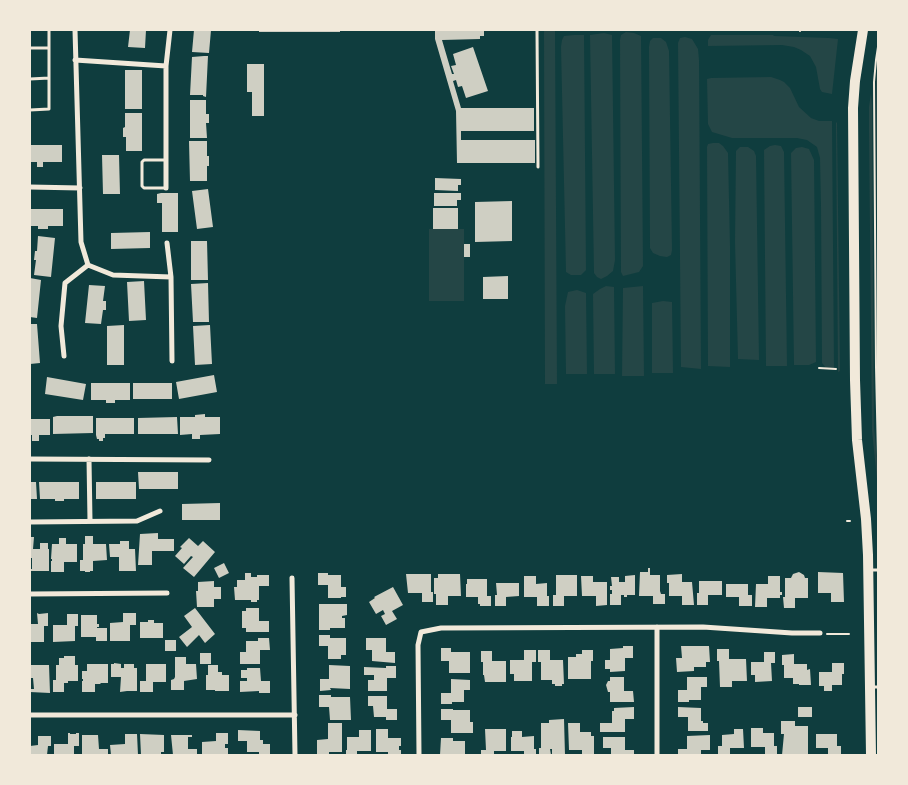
<!DOCTYPE html>
<html>
<head>
<meta charset="utf-8">
<style>
  body { margin:0 }
  #map { position:relative; width:908px; height:785px; overflow:hidden; background:#0f3d3e; font-family:Cabin,sans-serif }
  canvas { display:block }
  .frame { position:absolute; inset:0; border:31px solid #f1e9da; pointer-events:none }
</style>
</head>
<body>
<div id="map">
<canvas width="908" height="785"></canvas>
<div class="frame"></div>
</div>
<script>
const ctx = document.querySelector('canvas').getContext('2d');
ctx.lineJoin = 'round';
function paint(path, color) { ctx.fillStyle = color; ctx.fill(path, 'evenodd'); }
const poly = rows => new Path2D(rows.map(r => 'M' + r).join(''));
function trace(path, color, width, dash) { ctx.strokeStyle = color; ctx.lineWidth = width; ctx.lineCap = dash ? 'butt' : 'round'; ctx.setLineDash(dash || []); ctx.stroke(path); }
const green = poly([
  [544,30,555,30,557,384,545,384],
  [626,32,634,33,641,36,643,266,639,272,623,276,621,272,620,40,621,35],
  [604,33,612,35,615,260,613,271,607,276,601,279,597,277,594,273,590,35],
  [574,35,584,35,586,270,581,275,571,275,566,272,561,47,562,40,564,36],
  [711,35,773,35,774,36,829,38,838,39,832,94,822,92,820,89,816,67,810,56,801,50,794,47,782,45,708,46,708,40],
  [685,37,692,39,698,49,699,60,701,369,681,367,678,43,680,38],
  [653,38,661,38,666,42,669,51,672,250,671,255,667,257,660,256,653,253,650,248,649,47,650,41],
  [878,61,878,412,876,82],
  [771,77,780,80,784,82,790,88,799,107,811,118,819,121,832,121,834,368,826,368,822,363,821,206,820,158,817,147,807,140,797,138,732,138,712,132,708,124,707,79,711,78],
  [871,93,872,105,874,427,878,467,878,489,872,431,869,133,869,107],
  [836,122,837,123,840,371,838,372],
  [713,143,719,143,723,146,728,153,730,246,730,367,708,366,707,147,708,144],
  [775,145,781,146,784,152,787,366,766,366,764,150,770,146],
  [740,147,748,147,754,151,756,156,759,360,738,359,735,242,736,151],
  [802,147,809,149,814,160,816,362,809,365,794,365,791,153,796,148],
  [429,229,464,229,464,301,429,301],
  [606,286,614,287,615,374,594,374,593,294,600,289],
  [643,286,644,376,622,376,623,288],
  [577,290,586,293,587,374,566,374,565,306,568,292],
  [663,301,672,302,673,373,652,373,652,303]
]);
const building = poly([
  [130,30,146,30,145,48,128,47],
  [194,30,211,30,209,53,192,52],
  [259,30,340,30,340,32,259,32],
  [435,30,484,30,484,36,480,36,480,39,442,40,452,74,454,74,451,66,456,65,453,54,473,47,488,91,466,98,462,86,458,87,456,80,453,81,461,108,534,108,534,131,461,131,461,140,535,140,535,163,457,163,456,111,435,39],
  [204,56,208,56,206,97,203,96,203,95,190,95,192,57],
  [247,64,264,64,264,116,252,116,252,92,247,92],
  [125,70,142,70,142,109,125,109],
  [190,100,206,100,206,114,209,114,209,123,206,123,207,138,190,138],
  [125,113,142,113,142,151,126,151,126,137,123,137,123,128,125,127],
  [189,141,207,141,207,156,209,156,209,166,207,166,207,181,190,181],
  [30,145,62,145,62,162,43,162,43,167,37,167,37,162,30,162],
  [102,155,119,155,120,194,103,194],
  [435,178,461,179,461,185,458,185,458,191,435,190],
  [208,189,213,227,197,229,192,191],
  [161,193,178,193,178,232,162,232,162,203,157,203,157,194],
  [434,193,461,193,461,200,457,200,457,206,434,206],
  [512,201,512,241,475,242,475,202],
  [433,208,458,208,458,229,433,229],
  [30,209,63,209,63,226,48,226,48,229,38,229,38,226,30,226],
  [150,232,150,248,111,249,111,233],
  [38,236,55,238,51,277,34,275,36,260,34,260,35,251,37,251],
  [191,241,207,241,208,280,191,280],
  [464,244,470,244,470,257,464,257],
  [508,276,508,299,483,299,483,277],
  [30,278,41,280,37,318,30,317],
  [144,281,146,320,129,321,127,282],
  [208,283,209,322,193,322,191,284],
  [89,285,105,286,103,301,106,301,106,310,103,310,101,324,85,323],
  [30,324,37,324,40,363,30,364],
  [124,325,124,365,107,365,107,326],
  [210,325,212,364,195,365,193,326],
  [214,375,217,392,179,399,176,382],
  [47,377,86,384,83,400,45,394],
  [91,383,130,383,130,400,115,400,115,403,106,403,106,400,91,400],
  [133,383,172,383,172,399,133,399],
  [205,414,205,417,220,417,220,434,200,435,200,439,192,439,192,434,180,435,180,417,195,417,195,415],
  [57,416,93,416,93,433,53,434,53,417],
  [177,417,178,434,138,434,138,418],
  [96,418,134,418,134,434,105,434,105,438,103,438,103,441,99,441,99,439,97,439,96,435],
  [30,419,50,419,50,435,39,435,39,441,32,441,32,435,30,435],
  [138,472,178,472,178,489,139,489],
  [30,482,36,482,37,499,30,499],
  [39,482,79,482,79,499,64,499,64,501,55,501,55,499,40,499],
  [96,482,136,482,136,499,96,499],
  [220,503,220,520,182,520,182,504],
  [158,533,158,539,174,539,174,551,152,551,152,565,138,565,140,534],
  [85,536,93,536,93,544,106,544,107,560,93,561,93,571,90,571,90,572,85,572,85,571,80,571,80,560,83,560,83,544,85,544],
  [30,537,34,537,33,549,40,549,40,543,48,543,48,549,49,549,49,571,30,571,30,569,32,569,32,558,30,558],
  [59,538,66,538,66,544,77,544,77,562,64,562,64,572,51,572,51,561,52,561,52,559,51,559,52,544,59,544],
  [189,538,198,546,203,541,215,552,194,577,183,568,193,557,191,556,184,564,175,556,182,548,180,547],
  [120,541,129,541,129,549,135,549,136,571,119,571,119,557,110,557,109,544,120,544],
  [224,563,229,573,219,578,214,568],
  [648,568,650,568,650,575,660,575,660,591,661,594,665,594,665,604,653,604,653,596,639,596,640,572,648,572],
  [799,572,804,575,805,578,808,578,808,598,795,598,795,608,784,608,783,597,785,597,785,578,791,578,793,574],
  [818,572,843,573,844,602,831,602,831,593,818,593],
  [245,573,251,573,251,577,257,577,257,575,269,575,269,586,259,586,259,600,257,600,257,602,251,602,251,600,235,600,234,587,237,587,237,580,245,580],
  [318,573,328,573,328,575,341,575,341,587,346,587,346,597,341,597,341,598,328,598,328,585,318,585],
  [406,574,431,574,431,592,433,592,433,602,422,602,422,593,408,593],
  [438,574,460,574,461,596,448,596,448,605,436,605,436,594,434,594,434,578,438,578],
  [682,574,682,582,692,582,694,605,682,605,682,596,669,596,669,583,667,583,667,575],
  [556,575,577,575,577,596,564,596,564,606,553,606,553,595,556,595],
  [635,575,635,595,627,595,627,597,624,597,624,595,621,595,621,605,610,605,610,594,612,594,612,590,610,590,610,586,612,586,611,577,619,577,619,582,625,582,625,576],
  [524,576,536,576,536,584,547,583,547,596,549,596,549,606,537,606,537,597,524,597],
  [581,576,593,576,593,582,607,582,607,605,596,606,596,596,582,596],
  [768,576,780,576,780,592,782,592,782,595,780,595,780,598,767,598,767,607,755,607,756,584,768,584],
  [467,579,487,579,487,596,491,596,491,606,480,606,480,604,478,604,478,597,466,597,466,584,467,584],
  [214,581,214,587,221,587,221,599,214,599,214,607,197,607,196,591,198,591,198,582],
  [699,581,722,581,722,595,708,595,708,605,697,605,697,593,699,593],
  [496,583,519,583,519,596,506,597,506,606,495,606,495,595,497,595],
  [726,584,748,584,748,595,752,595,752,606,739,606,739,597,726,597],
  [393,587,403,605,392,611,397,619,386,625,381,616,385,614,383,610,376,614,369,602,375,598,374,597],
  [319,604,347,604,347,615,342,616,342,618,345,618,345,628,330,628,330,630,319,630],
  [195,608,215,634,205,643,199,635,187,647,179,637,192,627,184,616],
  [246,608,259,608,259,621,269,621,269,632,246,632,246,628,242,628,242,611,246,611],
  [37,613,39,614,48,613,48,626,44,626,44,642,30,642,30,624,38,624],
  [123,613,136,613,136,625,130,625,130,641,110,641,110,623,123,622],
  [67,614,78,614,78,626,75,626,75,641,53,642,53,625,67,625],
  [81,615,97,615,97,624,99,624,99,627,97,627,97,628,107,628,107,641,96,641,96,637,81,637],
  [148,620,154,620,154,623,163,623,163,638,140,638,140,622,148,622],
  [319,635,330,635,330,638,346,638,346,655,341,655,341,659,328,659,328,646,319,646],
  [258,638,269,638,270,650,260,650,260,664,240,664,240,652,246,652,246,641,258,641],
  [366,638,386,638,386,652,395,652,395,663,372,661,372,650,366,650],
  [165,640,176,640,176,651,165,651],
  [623,646,633,646,633,658,625,658,625,671,610,672,610,669,605,669,605,660,610,660,610,649,623,648],
  [681,646,709,646,710,662,706,662,706,667,694,667,694,671,677,672,676,658,682,658],
  [441,648,451,648,451,652,470,652,470,673,449,673,449,661,441,661],
  [717,649,729,649,729,659,746,659,747,681,732,681,732,687,720,687,719,661,717,661],
  [524,650,536,650,536,662,532,662,532,681,514,681,514,674,510,674,510,660,524,660],
  [538,650,550,650,550,660,563,660,564,684,562,684,562,686,555,686,555,684,552,684,552,680,541,680,541,662,538,662],
  [582,650,593,650,593,661,591,661,591,679,568,679,568,657,576,657,576,654,582,654],
  [481,651,492,651,492,661,506,661,506,682,485,682,484,675,483,675,483,662,481,662],
  [764,652,775,652,775,663,771,663,772,681,755,682,755,675,751,675,751,662,764,662],
  [200,653,211,653,211,664,200,664],
  [794,654,794,664,807,664,807,670,810,669,811,685,799,685,799,684,793,684,793,678,784,678,784,665,782,665,782,655],
  [64,656,75,656,75,665,78,665,78,681,68,681,68,683,64,683,64,692,53,692,53,680,56,680,56,665,59,665,59,658,64,658],
  [175,657,186,657,186,664,196,664,197,679,184,681,184,690,171,690,171,680,174,679,175,677],
  [114,663,121,664,121,668,124,668,124,664,134,664,134,668,137,668,137,691,127,691,120,692,121,677,111,677,111,664,114,664],
  [832,663,844,663,844,674,842,674,842,685,832,685,832,691,824,691,824,686,819,686,819,672,832,672],
  [87,664,108,664,108,683,100,683,101,684,95,684,95,692,82,692,82,681,83,681,83,679,82,679,82,671,87,671],
  [146,664,166,664,166,682,153,682,153,692,140,692,140,681,146,681],
  [30,665,49,665,50,693,30,692,30,689,34,689,33,678,30,678],
  [208,665,218,665,218,672,222,672,222,675,229,675,229,691,215,691,215,690,206,690,206,675,208,675],
  [329,665,350,666,350,689,330,688,331,690,320,691,320,679,329,679],
  [386,666,396,666,396,678,387,678,387,691,368,691,368,680,374,680,374,675,364,675,364,667,386,668],
  [247,668,260,668,261,681,270,681,270,693,259,693,259,691,240,692,240,681,247,681,247,678,241,678,241,670,247,670],
  [610,677,624,677,624,691,633,691,634,702,610,702,610,692,608,692,606,685,608,681,610,681],
  [687,677,707,677,707,687,701,687,701,700,689,700,689,702,678,702,678,690,687,690],
  [451,679,470,680,470,690,464,690,464,702,452,702,452,704,441,704,441,693,451,693],
  [319,695,331,695,331,697,350,697,351,720,330,720,329,707,319,707],
  [368,696,387,696,387,709,397,709,397,720,386,720,386,717,374,717,373,706,368,706],
  [634,707,634,719,625,719,625,732,600,732,600,723,612,723,612,711,614,711,614,708],
  [678,707,701,708,701,721,703,721,703,723,708,723,708,731,688,731,688,717,678,717],
  [798,707,812,707,812,717,798,717],
  [441,709,453,709,453,710,470,710,470,722,473,722,473,733,451,733,451,720,441,720],
  [564,719,565,755,552,755,552,749,550,749,551,755,539,755,539,748,541,748,541,723,549,723,549,720],
  [781,721,795,721,795,726,808,726,808,755,782,755,784,734,781,734],
  [328,723,342,723,342,752,329,752,329,755,317,755,317,740,328,739],
  [568,723,580,723,580,732,591,732,591,736,594,736,594,755,582,755,582,750,569,750],
  [751,728,763,728,763,733,774,733,774,746,777,746,777,755,765,755,765,747,751,747],
  [376,729,388,729,388,738,401,738,401,746,399,746,399,750,401,750,401,755,388,755,388,752,376,752],
  [485,729,506,729,506,751,494,751,494,755,481,755,481,750,486,750],
  [734,729,743,729,744,748,730,748,730,755,718,755,718,746,722,746,722,735,734,734],
  [238,730,260,731,260,740,263,740,263,744,270,744,270,755,259,755,259,752,247,752,247,741,238,741],
  [359,730,371,730,371,751,357,751,357,755,346,755,346,750,347,750,347,737,359,737],
  [512,731,522,731,522,737,534,736,534,749,536,749,536,755,524,755,524,751,511,751,511,737,512,737],
  [68,733,70,733,70,734,76,734,76,733,79,733,79,746,74,746,74,755,54,755,54,744,68,744],
  [216,733,228,733,228,744,225,744,225,748,228,748,228,755,202,755,202,742,216,741],
  [125,734,137,734,138,755,111,755,110,745,125,744],
  [140,734,164,735,164,752,161,752,161,755,141,755],
  [816,734,837,734,837,746,841,746,841,755,828,755,828,748,816,748],
  [82,735,98,735,99,749,108,749,108,755,82,755],
  [171,735,192,735,192,737,188,737,188,749,197,749,197,755,173,755],
  [710,735,710,750,701,750,701,755,678,755,678,749,687,749,687,736],
  [38,736,51,736,51,746,48,746,47,755,30,755,30,746,38,745],
  [603,737,625,737,625,750,634,750,634,755,611,755,611,748,603,748],
  [441,738,453,738,453,741,465,741,465,755,440,755]
]);
const path = poly([
  [800,31,800,30],
  [878,47,876,60,874,82,876,367,878,456],
  [819,368,836,369],
  [847,521,850,521],
  [827,634,849,634]
]);
const service = poly([
  [537,30,538,167],
  [30,48,49,48],
  [30,79,49,78],
  [30,110,49,109,49,30],
  [166,188,144,188,142,186,142,162,144,160,166,160],
  [869,570,878,570],
  [871,687,878,687]
]);
const minor = poly([
  [75,60,166,66],
  [30,187,80,188],
  [166,188,166,66,170,30],
  [167,243,171,277,172,361],
  [88,265,113,275,171,277],
  [64,356,61,326,65,283,88,265,81,242,75,30],
  [30,459,209,460],
  [89,459,90,521],
  [30,522,137,521,160,511],
  [292,578,295,755],
  [30,594,167,593],
  [657,627,657,755],
  [30,715,295,715],
  [419,755,418,645,421,632,441,628,703,627,792,633,820,633]
]);
const secondary = poly([
  [863,30,855,81,853,108,855,380,857,440,866,519,868,555,871,755]
]);
paint(green, '#244646');
paint(building, '#cfcfc3');
trace(path, '#f1e9da', 2);
trace(service, '#f1e9da', 3);
trace(minor, '#f1e9da', 5);
trace(secondary, '#f1e9da', 10);
</script>
</body>
</html>
